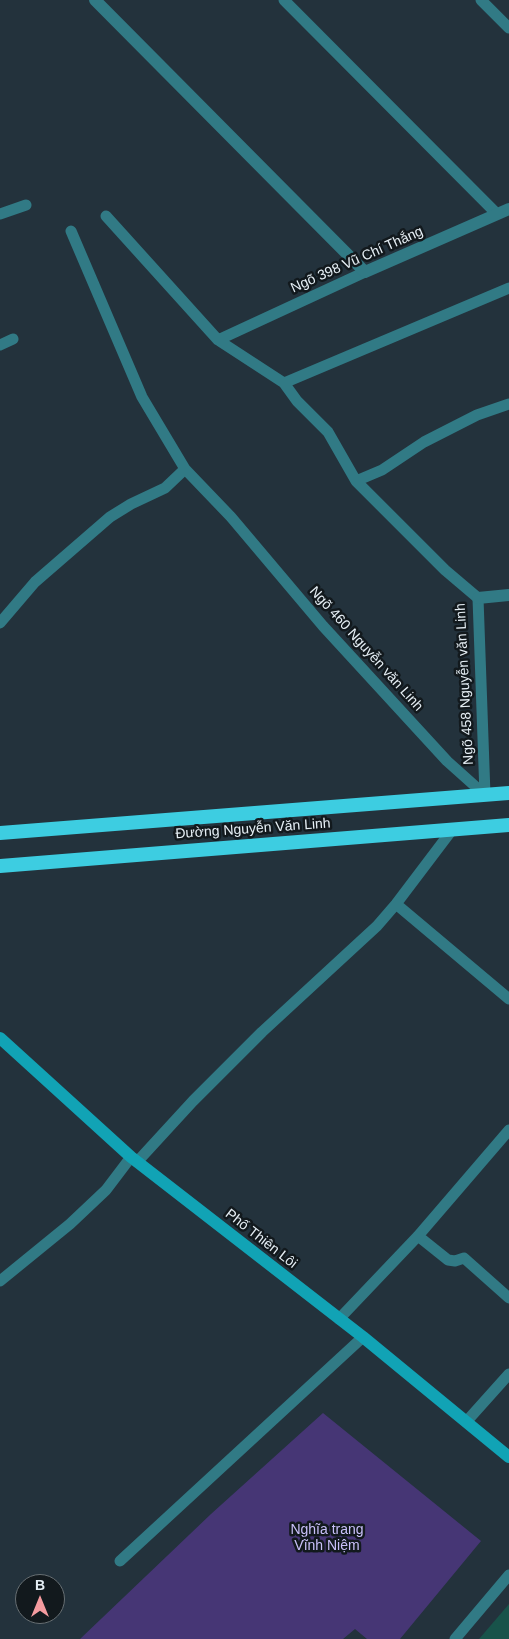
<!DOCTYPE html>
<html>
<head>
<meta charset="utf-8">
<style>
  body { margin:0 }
  #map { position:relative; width:509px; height:1639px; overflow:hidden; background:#23323c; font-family:Helvetica,sans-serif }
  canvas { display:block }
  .north { position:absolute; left:15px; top:1574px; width:50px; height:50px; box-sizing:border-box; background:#12191d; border:1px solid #676f73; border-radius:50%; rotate:0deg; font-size:14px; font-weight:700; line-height:20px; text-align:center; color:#e6eff5 }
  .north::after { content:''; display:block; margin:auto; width:18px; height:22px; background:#f49b9f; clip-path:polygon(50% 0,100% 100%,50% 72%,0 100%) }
</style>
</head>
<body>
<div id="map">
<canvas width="509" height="1639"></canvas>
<div class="north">B</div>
</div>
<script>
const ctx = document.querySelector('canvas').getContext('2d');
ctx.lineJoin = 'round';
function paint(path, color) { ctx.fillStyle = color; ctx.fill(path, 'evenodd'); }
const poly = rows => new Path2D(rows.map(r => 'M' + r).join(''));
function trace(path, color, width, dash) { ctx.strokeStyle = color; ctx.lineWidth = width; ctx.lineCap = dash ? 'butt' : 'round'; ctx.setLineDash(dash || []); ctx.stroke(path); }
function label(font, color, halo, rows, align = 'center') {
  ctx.font = font + ' Helvetica,sans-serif'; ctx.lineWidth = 5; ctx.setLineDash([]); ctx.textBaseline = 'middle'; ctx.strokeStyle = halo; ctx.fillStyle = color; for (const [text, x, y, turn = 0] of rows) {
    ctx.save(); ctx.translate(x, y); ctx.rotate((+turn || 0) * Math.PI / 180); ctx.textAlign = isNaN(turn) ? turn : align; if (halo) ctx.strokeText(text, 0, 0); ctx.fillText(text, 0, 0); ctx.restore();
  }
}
const green = poly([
  [323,1413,481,1541,400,1639,367,1639,355,1629,343,1639,80,1639,211,1514]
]);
const water = poly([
  [509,1604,509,1639,479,1639]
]);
const service = poly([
  [284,0,497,214],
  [481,0,509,28],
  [0,214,26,205],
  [106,216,218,340,284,383,297,401,328,432,356,481,445,570,478,598,485,795],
  [71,231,142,397,185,469,231,517,323,626,447,761,485,795],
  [218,340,365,272],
  [0,345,13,339],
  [284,383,509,288],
  [356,481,382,470,424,442,477,415,509,404],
  [0,623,35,582,110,517,131,504,165,488,185,469],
  [396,904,509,999],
  [137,1162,193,1101,262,1032,377,926,396,904,452,830],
  [418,1236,448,1260,455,1261,464,1258,509,1298],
  [0,1281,70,1224,106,1190,131,1157],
  [339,1319,418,1236,509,1130],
  [466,1422,509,1374],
  [120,1561,363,1337],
  [455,1639,509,1575]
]);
const minor = poly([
  [95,0,365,272,509,209],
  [478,598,509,595]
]);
const secondary = poly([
  [0,1038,131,1157,363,1337,509,1457]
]);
const trunk = poly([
  [0,833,509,793],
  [0,866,509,825]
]);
const streetNames = [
  ["Ngõ 398 Vũ Chí Thắng",357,260,-24],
  ["Ngõ 460 Nguyễn văn Linh",366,649,48],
  ["Ngõ 458 Nguyễn văn Linh",465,684,-93],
  ["Đường Nguyễn Văn Linh",253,829,-4],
  ["Phố Thiên Lôi",261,1239,38]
];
const parkNames = [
  ["Nghĩa trang",327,1530],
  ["Vĩnh Niệm",327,1546]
];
paint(green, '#463675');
paint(water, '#18534a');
trace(service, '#317a85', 11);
trace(minor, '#317a85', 12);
trace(secondary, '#11a3b5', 12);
trace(trunk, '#3dcde1', 14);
label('14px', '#e6eff5', '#12191d', streetNames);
label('14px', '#c9c0f9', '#12191d', parkNames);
</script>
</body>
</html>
